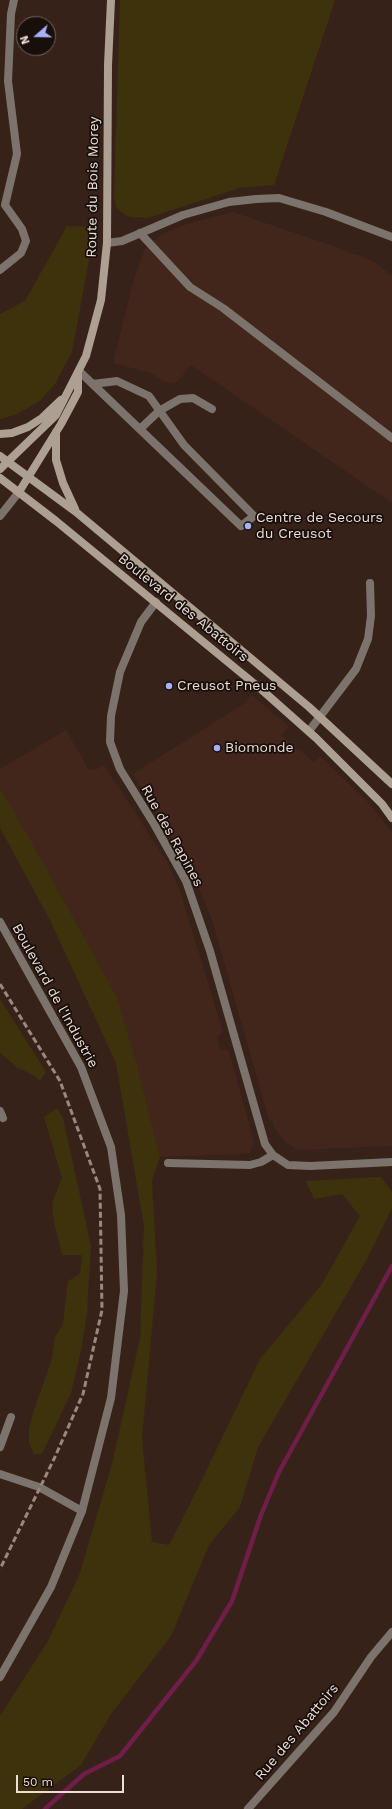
<!DOCTYPE html>
<html>
<head>
<meta charset="utf-8">
<style>
  body { margin:0 }
  #map { position:relative; width:392px; height:1809px; overflow:hidden; background:#37221a; font-family:"Work Sans",sans-serif }
  canvas { display:block }
  .north { position:absolute; left:16px; top:16px; width:40px; height:40px; box-sizing:border-box; background:#180e0a; border:1px solid #6d615c; border-radius:50%; rotate:250deg; font-size:11px; font-weight:700; line-height:16px; text-align:center; color:#ecddd7 }
  .north::after { content:''; display:block; margin:auto; width:14px; height:18px; background:#a6b1fc; clip-path:polygon(50% 0,100% 100%,50% 72%,0 100%) }
  .scale { position:absolute; left:16px; top:1775px; width:108px; height:18px; box-sizing:border-box; border:2px solid #ecddd7; border-top:0; padding-left:5px; font-size:12px; line-height:14px; white-space:nowrap; color:#ecddd7; -webkit-text-stroke:3px #180e0a; paint-order:stroke }
</style>
</head>
<body>
<div id="map">
<canvas width="392" height="1809"></canvas>
<div class="north">N</div>
<div class="scale">50 m</div>
</div>
<script>
const ctx = document.querySelector('canvas').getContext('2d');
ctx.lineJoin = 'round';
function paint(path, color) { ctx.fillStyle = color; ctx.fill(path, 'evenodd'); }
const poly = rows => new Path2D(rows.map(r => 'M' + r).join(''));
function trace(path, color, width, dash) { ctx.strokeStyle = color; ctx.lineWidth = width; ctx.lineCap = dash ? 'butt' : 'round'; ctx.setLineDash(dash || []); ctx.stroke(path); }
function label(font, color, halo, rows, align = 'center') {
  ctx.font = font + ' "Work Sans",sans-serif'; ctx.lineWidth = 3.5; ctx.setLineDash([]); ctx.textBaseline = 'middle'; ctx.strokeStyle = halo; ctx.fillStyle = color; for (const [text, x, y, turn = 0] of rows) {
    ctx.save(); ctx.translate(x, y); ctx.rotate((+turn || 0) * Math.PI / 180); ctx.textAlign = isNaN(turn) ? turn : align; if (halo) ctx.strokeText(text, 0, 0); ctx.fillText(text, 0, 0); ctx.restore();
  }
}
const built = poly([
  [233,212,339,248,373,261,392,276,392,503,191,365,178,381,170,383,163,381,151,373,113,363,135,275,145,249,162,234,190,223],
  [251,695,289,726,282,736,314,762,320,756,367,801,392,832,392,1146,297,1150,283,1140,274,1127,273,1121,269,1120,213,923,193,873,133,774,245,703],
  [66,730,89,770,95,770,104,765,167,862,179,888,223,1032,217,1037,220,1049,229,1051,254,1143,249,1153,245,1154,160,1157,137,1064,117,997,35,848,0,788,0,769]
]);
const green = poly([
  [120,0,335,0,274,185,239,188,148,218,130,217,122,213,116,207,114,197],
  [67,226,95,227,72,352,55,384,40,401,17,414,0,419,0,314,25,301],
  [0,788,35,848,117,997,137,1064,160,1157,152,1180,157,1272,142,1437,152,1542,169,1545,196,1492,260,1359,322,1284,360,1216,342,1194,314,1199,306,1181,381,1177,392,1192,392,1208,367,1259,258,1447,240,1507,209,1545,171,1636,111,1714,81,1765,22,1809,0,1809,0,1716,48,1641,80,1573,112,1464,140,1338,144,1226,116,1063,50,920,0,828],
  [0,999,46,1072,40,1081,33,1075,17,1067,0,1053],
  [57,1108,63,1118,91,1246,87,1312,81,1351,71,1393,42,1454,34,1454,29,1443,29,1428,33,1413,52,1359,55,1337,63,1324,68,1281,80,1274,82,1255,62,1255,54,1222,52,1203,62,1178,44,1117]
]);
const stream = poly([
  [45,1809,84,1774,120,1756,196,1661,232,1601,261,1515,279,1472,392,1266]
]);
const lane = poly([
  [140,233,190,287,223,308,392,438],
  [0,270,21,253,26,241,22,229,5,205,17,154,8,81,11,14,14,0],
  [79,371,241,526,254,516,184,445,149,396,117,381,93,384],
  [140,429,159,411,180,399,193,398,212,409],
  [309,731,356,669,368,639,371,616,370,583],
  [0,1111,3,1118],
  [0,1447,11,1417],
  [0,1474,39,1487,82,1511]
]);
const street = poly([
  [107,243,122,241,183,215,229,202,256,199,279,198,326,212,392,237],
  [0,516,19,492],
  [156,602,141,622,120,672,111,716,110,742,120,769,154,824,186,881,210,951,265,1144,273,1155,288,1165,310,1166,392,1162],
  [0,922,81,1067,111,1147,121,1215,124,1291,111,1398,82,1511,51,1587,0,1677],
  [168,1163,250,1165,261,1162,273,1155],
  [248,1809,334,1712,371,1657,392,1632]
]);
const secondary = poly([
  [56,432,56,460,63,483,75,509],
  [0,434,12,433,28,427,42,418,61,400],
  [0,456,76,512,309,707,392,784],
  [0,469,56,415,86,356,101,300,107,243,108,65,111,0],
  [0,478,56,521,262,690,316,738,382,804,392,818],
  [19,492,61,424,78,392,78,375]
]);
const rail = poly([
  [0,984,60,1081,100,1189,102,1310,83,1394,54,1459,0,1569]
]);
const markers = [
  [248,526,4,"#a6b1fc"],
  [169,686,4,"#a6b1fc"],
  [217,748,4,"#a6b1fc"]
];
const streetNames = [
  ["Route du Bois Morey",93,187,-89],
  ["Boulevard des Abattoirs",183,608,39],
  ["Rue des Rapines",172,836,61],
  ["Boulevard de l'Industrie",55,996,61],
  ["Rue des Abattoirs",297,1732,-50]
];
const poiNames = [
  ["Centre de Secours",256,518],
  ["du Creusot",256,534],
  ["Creusot Pneus",177,686],
  ["Biomonde",225,748]
];
paint(built, '#42261b');
paint(green, '#3e320d');
trace(stream, '#6f1d49', 4.5);
trace(lane, '#7c746c', 8);
trace(street, '#7c746c', 8);
trace(secondary, '#ad9f92', 8);
trace(rail, '#998780', 3, [6, 3]);
for (const [x, y, r, color] of markers) { const dot = new Path2D(); dot.arc(x, y, r, 0, 2 * Math.PI); ctx.fillStyle = color; ctx.fill(dot); trace(dot, '#180e0a', 1.5); }
label('14px', '#ecddd7', '#180e0a', streetNames);
label('14px', '#ecddd7', '#180e0a', poiNames, 'left');
</script>
</body>
</html>
